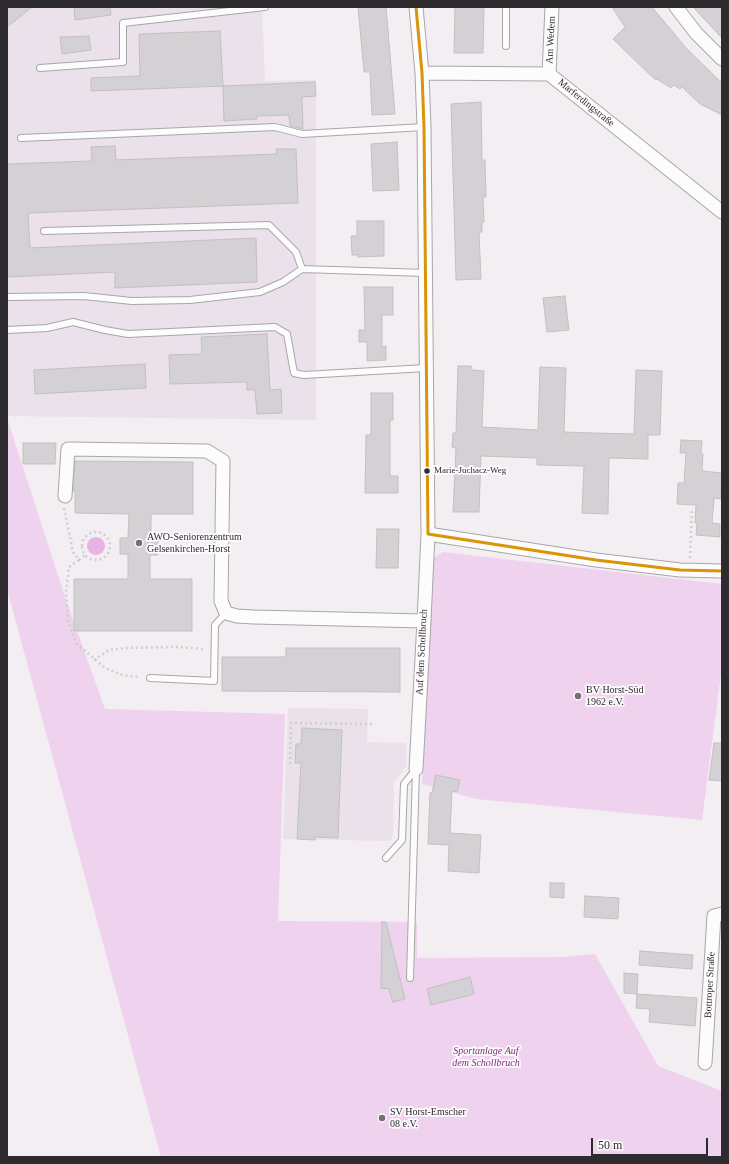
<!DOCTYPE html>
<html>
<head>
<meta charset="utf-8">
<style>
  body { margin:0 }
  #map { position:relative; width:729px; height:1164px; overflow:hidden; background:#f2eef2; font-family:"Times New Roman",serif }
  canvas { display:block }
  .frame { position:absolute; inset:0; border:8px solid #2e2b2e; pointer-events:none }
  .scale { position:absolute; left:591px; top:1138px; width:117px; height:18px; box-sizing:border-box; border:2px solid #2e2b2e; border-top:0; padding-left:5px; font-size:12px; line-height:14px; white-space:nowrap; color:#2e2b2e; -webkit-text-stroke:3px #fefbfe; paint-order:stroke }
</style>
</head>
<body>
<div id="map">
<canvas width="729" height="1164"></canvas>
<div class="frame"></div>
<div class="scale">50 m</div>
</div>
<script>
const ctx = document.querySelector('canvas').getContext('2d');
ctx.lineJoin = 'round';
function paint(path, color) { ctx.fillStyle = color; ctx.fill(path, 'evenodd'); }
const poly = rows => new Path2D(rows.map(r => 'M' + r).join(''));
function trace(path, color, width, dash) { ctx.strokeStyle = color; ctx.lineWidth = width; ctx.lineCap = dash ? 'butt' : 'round'; ctx.setLineDash(dash || []); ctx.stroke(path); }
function label(font, color, halo, rows, align = 'center') {
  ctx.font = font + ' "Times New Roman",serif'; ctx.lineWidth = 3.5; ctx.setLineDash([]); ctx.textBaseline = 'middle'; ctx.strokeStyle = halo; ctx.fillStyle = color; for (const [text, x, y, turn = 0] of rows) {
    ctx.save(); ctx.translate(x, y); ctx.rotate((+turn || 0) * Math.PI / 180); ctx.textAlign = isNaN(turn) ? turn : align; if (halo) ctx.strokeText(text, 0, 0); ctx.fillText(text, 0, 0); ctx.restore();
  }
}
const built = poly([
  [7,7,262,7,265,81,316,80,316,420,7,416],
  [288,708,368,709,367,742,406,743,406,766,394,783,393,835,390,841,283,839]
]);
const green = poly([
  [7,418,67,603,105,709,285,714,278,921,417,922,417,958,564,957,595,954,658,1066,722,1091,722,1157,161,1157,7,589],
  [443,552,722,584,722,666,702,820,476,799,422,784,433,558]
]);
const water = poly([
  '87 546a9 9 0 1 1 18 0a9 9 0 1 1-18 0Z'
]);
const building = poly([
  [7,7,32,7,7,27,7,7],
  [74,7,110,7,111,15,75,20,74,7],
  [358,7,386,7,395,114,372,115,370,72,364,72,358,7],
  [455,7,484,7,483,53,454,53,455,7],
  [612,7,652,7,687,49,722,83,722,115,700,104,682,87,680,89,674,85,671,88,657,79,656,80,646,71,613,39,625,27,612,7],
  [693,7,722,7,722,38,693,7],
  [220,31,223,86,91,91,91,78,140,76,139,34,220,31],
  [89,36,91,50,62,54,60,37,89,36],
  [315,82,316,96,302,97,303,129,290,126,289,115,257,116,257,119,224,121,223,86,315,82],
  [481,102,482,160,485,160,486,197,483,197,484,222,482,222,482,232,479,232,481,279,456,280,451,104,481,102],
  [397,142,399,190,373,191,371,144,397,142],
  [115,146,116,160,277,154,276,149,296,149,298,203,28,213,30,248,256,238,257,282,115,288,115,272,7,277,7,164,92,161,91,147,115,146],
  [357,221,384,221,384,256,358,257,358,255,352,255,351,236,357,236,357,221],
  [364,287,393,287,393,315,382,315,382,347,386,346,386,360,367,361,367,342,359,342,359,330,365,330,364,287],
  [565,296,569,330,547,332,543,298,565,296],
  [267,334,270,390,281,389,282,413,257,414,255,390,247,390,247,382,170,384,169,355,202,354,201,337,267,334],
  [145,364,146,388,35,394,34,370,145,364],
  [458,366,471,366,472,370,484,371,482,427,538,430,540,367,566,368,564,432,593,433,634,434,636,370,662,371,660,435,648,435,648,459,609,458,608,514,582,513,584,466,537,465,537,458,481,456,479,512,453,512,456,448,452,447,453,433,456,433,458,366],
  [371,393,393,393,393,420,390,420,390,476,398,476,398,493,365,493,366,435,371,435,371,393],
  [681,440,702,441,701,453,703,454,702,471,722,473,721,499,714,498,712,523,720,524,720,537,696,535,697,523,695,523,696,505,677,504,678,483,684,483,686,453,680,453,681,440],
  [23,443,56,443,55,464,23,464,23,443],
  [75,461,193,462,193,514,151,514,151,538,158,538,158,555,150,555,150,579,192,579,192,631,74,631,74,579,128,579,128,554,120,554,120,538,128,538,129,514,75,513,75,491,73,491,75,461],
  [377,529,399,529,398,568,376,568,377,529],
  [286,648,400,648,400,692,222,691,222,657,286,657,286,648],
  [302,728,342,730,338,838,315,837,315,840,297,839,301,763,295,763,296,744,301,744,302,728],
  [714,743,722,743,722,781,709,780,714,743],
  [436,775,460,780,457,792,452,791,450,833,481,835,479,873,448,871,449,845,428,844,430,793,432,793,436,775],
  [550,883,564,883,564,898,550,897,550,883],
  [585,896,619,898,618,919,584,917,585,896],
  [382,922,386,922,405,999,393,1002,389,989,381,988,382,922],
  [640,951,693,955,692,969,639,965,640,951],
  [624,973,638,974,637,994,624,993,624,973],
  [470,977,474,994,431,1005,427,989,470,977],
  [637,994,697,998,695,1026,649,1022,650,1009,636,1008,637,994]
]);
const path = poly([
  [64,508,73,552,79,560,69,567,66,592,68,620,76,643,105,668,122,675,140,677],
  '82 546a14 14 0 1 1 28 0a14 14 0 1 1-28 0Z',
  [158,547,208,547],
  [690,558,692,509],
  [79,560,85,555],
  [94,660,109,650,124,648,178,647,204,649],
  [290,764,291,723,372,724]
]);
const service = poly([
  [506,46,506,7],
  [40,68,123,62,123,23,265,7],
  [21,138,275,127,302,134,424,127],
  [44,231,269,225,296,252,302,269],
  [7,297,84,296,132,301,190,300,260,292,283,282,302,269,426,273],
  [7,330,47,328,73,322,105,330,128,334,275,327,287,334,294,373,304,375,426,368],
  [150,678,214,681,215,625,226,613],
  [386,858,402,840,404,784,416,769],
  [410,978,416,769]
]);
const minor = poly([
  [676,7,696,33,722,59],
  [422,73,549,74,722,212],
  [549,74,552,7],
  [65,496,68,449,207,451,223,461,221,601,226,613,237,616,254,617,424,621],
  [428,534,596,560,680,570,722,571],
  [416,769,424,621,428,534,424,127,422,73,416,7],
  [705,1063,714,916,722,914]
]);
const bus1 = poly([
  [416,7,422,73,424,127,428,534],
  [428,534,596,560,680,570,722,571]
]);
const markers = [
  [427,471,3.5,"#2e2b2e"],
  [139,543,4,"#736f73"],
  [578,696,4,"#736f73"],
  [382,1118,4,"#736f73"]
];
const busNames = [
  ["Marie-Juchacz-Weg",434,471]
];
const streetNames = [
  ["Am Wedem",551,40,-87],
  ["Marferdingstraße",586,103,39],
  ["Auf dem Schollbruch",422,652,-87],
  ["Bottroper Straße",710,985,-87]
];
const poiNames = [
  ["AWO-Seniorenzentrum",147,537],
  ["Gelsenkirchen-Horst",147,549],
  ["BV Horst-Süd",586,690],
  ["1962 e.V.",586,702],
  ["SV Horst-Emscher",390,1112],
  ["08 e.V.",390,1124]
];
const parkNames = [
  ["Sportanlage Auf",486,1051],
  ["dem Schollbruch",486,1063]
];
paint(built, '#eae1ea');
paint(green, '#efd2ee');
paint(water, '#e7b2e4');
paint(building, '#d4d1d4');
trace(building, '#c3bfc2', 1);
trace(service, '#a9a6a9', 8);
trace(minor, '#a9a6a9', 15);
trace(path, '#d0ced0', 2.5, [2, 3]);
trace(service, '#fdfcfd', 6);
trace(minor, '#fdfcfd', 13);
trace(bus1, '#d99407', 3);
for (const [x, y, r, color] of markers) { const dot = new Path2D(); dot.arc(x, y, r, 0, 2 * Math.PI); ctx.fillStyle = color; ctx.fill(dot); trace(dot, '#fefbfe', 1.5); }
label('9px', '#2e2b2e', '#fefbfe', busNames, 'left');
label('10px', '#2e2b2e', '#fefbfe', streetNames);
label('10px', '#2e2b2e', '#fefbfe', poiNames, 'left');
label('italic 10px', '#7d287b', '#fefbfe', parkNames);
</script>
</body>
</html>
